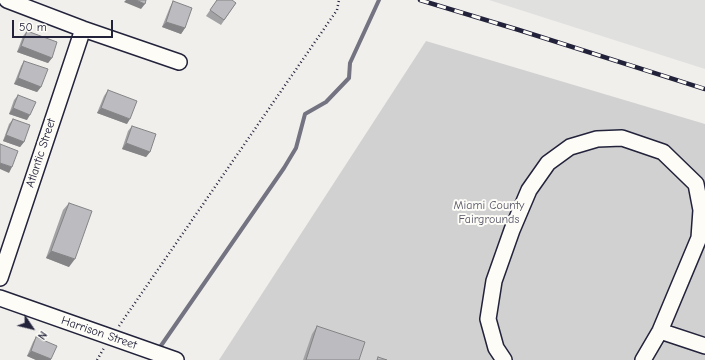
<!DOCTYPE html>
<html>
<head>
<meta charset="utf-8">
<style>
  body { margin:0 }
  #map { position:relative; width:705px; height:360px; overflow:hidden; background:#f0efec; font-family:"Comic Neue",sans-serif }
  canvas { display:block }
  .north { position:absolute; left:12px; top:308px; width:40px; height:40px; -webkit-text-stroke:3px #fdfcf7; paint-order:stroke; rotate:125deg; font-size:11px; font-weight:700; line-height:16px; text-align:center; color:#22223b }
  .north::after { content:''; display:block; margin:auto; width:14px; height:18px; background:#22223b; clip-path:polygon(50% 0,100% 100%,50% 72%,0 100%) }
  .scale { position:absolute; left:12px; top:20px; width:101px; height:18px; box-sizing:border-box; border:2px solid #22223b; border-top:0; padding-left:5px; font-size:12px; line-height:14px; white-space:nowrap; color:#22223b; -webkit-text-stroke:3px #fdfcf7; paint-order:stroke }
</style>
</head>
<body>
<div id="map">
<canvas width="705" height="360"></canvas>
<div class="north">N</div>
<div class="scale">50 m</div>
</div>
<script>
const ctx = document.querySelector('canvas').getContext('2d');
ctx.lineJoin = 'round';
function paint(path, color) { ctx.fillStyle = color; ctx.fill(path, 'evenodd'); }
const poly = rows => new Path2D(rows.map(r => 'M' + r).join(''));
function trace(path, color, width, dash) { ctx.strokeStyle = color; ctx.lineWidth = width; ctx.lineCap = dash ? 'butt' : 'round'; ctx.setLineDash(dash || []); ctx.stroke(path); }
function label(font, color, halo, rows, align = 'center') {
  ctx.font = font + ' "Comic Neue",sans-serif'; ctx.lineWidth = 4; ctx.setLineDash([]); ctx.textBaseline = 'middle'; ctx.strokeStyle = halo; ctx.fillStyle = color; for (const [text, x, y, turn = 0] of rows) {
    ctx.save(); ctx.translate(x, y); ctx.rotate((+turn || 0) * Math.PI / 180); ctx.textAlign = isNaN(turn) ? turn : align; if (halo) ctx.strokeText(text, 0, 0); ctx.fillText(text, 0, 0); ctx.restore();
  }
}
const built = poly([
  [489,0,705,0,705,69]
]);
const green = poly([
  [426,41,705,124,705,360,219,360]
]);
const stream = poly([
  [158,350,284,168,296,148,305,114,326,102,349,78,350,63,379,0]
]);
const path = poly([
  [119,326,337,10,339,0],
  [97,360,104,348]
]);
const minor = poly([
  [7,0,83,29,179,62],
  [0,278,83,29],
  [0,298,176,360],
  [660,331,705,346],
  [504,360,496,348,488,319,494,281,512,230,529,190,548,163,570,147,597,139,622,138,663,152,696,184,701,210,699,238,660,331,643,360]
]);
const rail = poly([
  [420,0,519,30,705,89]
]);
const wall = poly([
  [217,0,236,3,221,25,206,16],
  [173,1,185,28,181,34,162,27,170,7],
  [27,31,52,58,48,63,17,52,23,36],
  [24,61,41,87,37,92,14,84,21,66],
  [108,90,127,124,97,113,104,96],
  [18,95,27,120,9,114,14,100],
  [13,119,24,142,20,147,3,141,9,124],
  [132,126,150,152,146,157,122,149,128,131],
  [69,203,69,267,46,258,63,210],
  [317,326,359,360,303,360,312,334],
  [36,337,51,360,36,360,27,356,33,342]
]);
const shadedWall = poly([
  [126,0,136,0,145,4,141,9,124,2],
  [166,22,185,28,181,34,162,27],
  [21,46,52,58,48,63,17,52],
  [18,78,41,87,37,92,14,84],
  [13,108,30,115,27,120,9,114],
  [101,108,130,119,127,124,97,113],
  [6,135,24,142,20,147,3,141],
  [126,143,150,152,146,157,122,149],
  [0,163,12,167,9,173,0,169],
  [51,251,75,259,69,267,46,258],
  [31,351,51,359,51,360,36,360,27,356]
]);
const building = poly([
  [136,0,146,0,145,4,136,0],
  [217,0,232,0,236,3,224,20,210,10,217,0],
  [173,1,192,8,185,28,166,22,173,1],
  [27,31,57,42,52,58,21,46,27,31],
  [24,61,48,69,41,87,18,78,24,61],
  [108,90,137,101,130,119,101,108,108,90],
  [18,95,36,102,30,115,13,108,18,95],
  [13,119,30,125,24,142,6,135,13,119],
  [132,126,156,134,150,152,126,143,132,126],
  [0,144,18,151,12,167,0,163,0,144],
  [69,203,92,211,75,259,51,251,69,203],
  [317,326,365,342,359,360,306,360,317,326],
  [36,337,57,346,51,359,31,351,36,337],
  [378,357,387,360,377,360,378,357]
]);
const streetNames = [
  ["Atlantic Street",41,153,-72],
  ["Harrison Street",99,333,19]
];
const parkNames = [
  ["Miami County",489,206],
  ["Fairgrounds",489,220]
];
paint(built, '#e0e0df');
paint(green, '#d2d1d1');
trace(stream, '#737381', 4);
trace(minor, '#22223b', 18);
trace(path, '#22223b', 2.5, [1, 3]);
trace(minor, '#fdfcf7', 15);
trace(rail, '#22223b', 4.5);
trace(rail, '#fdfcf7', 3, [9]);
paint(wall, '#a2a2a5');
paint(shadedWall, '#848486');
paint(building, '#bcbcc0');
trace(building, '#848486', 1);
label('12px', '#22223b', '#fdfcf7', streetNames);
label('12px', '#575768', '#fdfcf7', parkNames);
</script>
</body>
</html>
